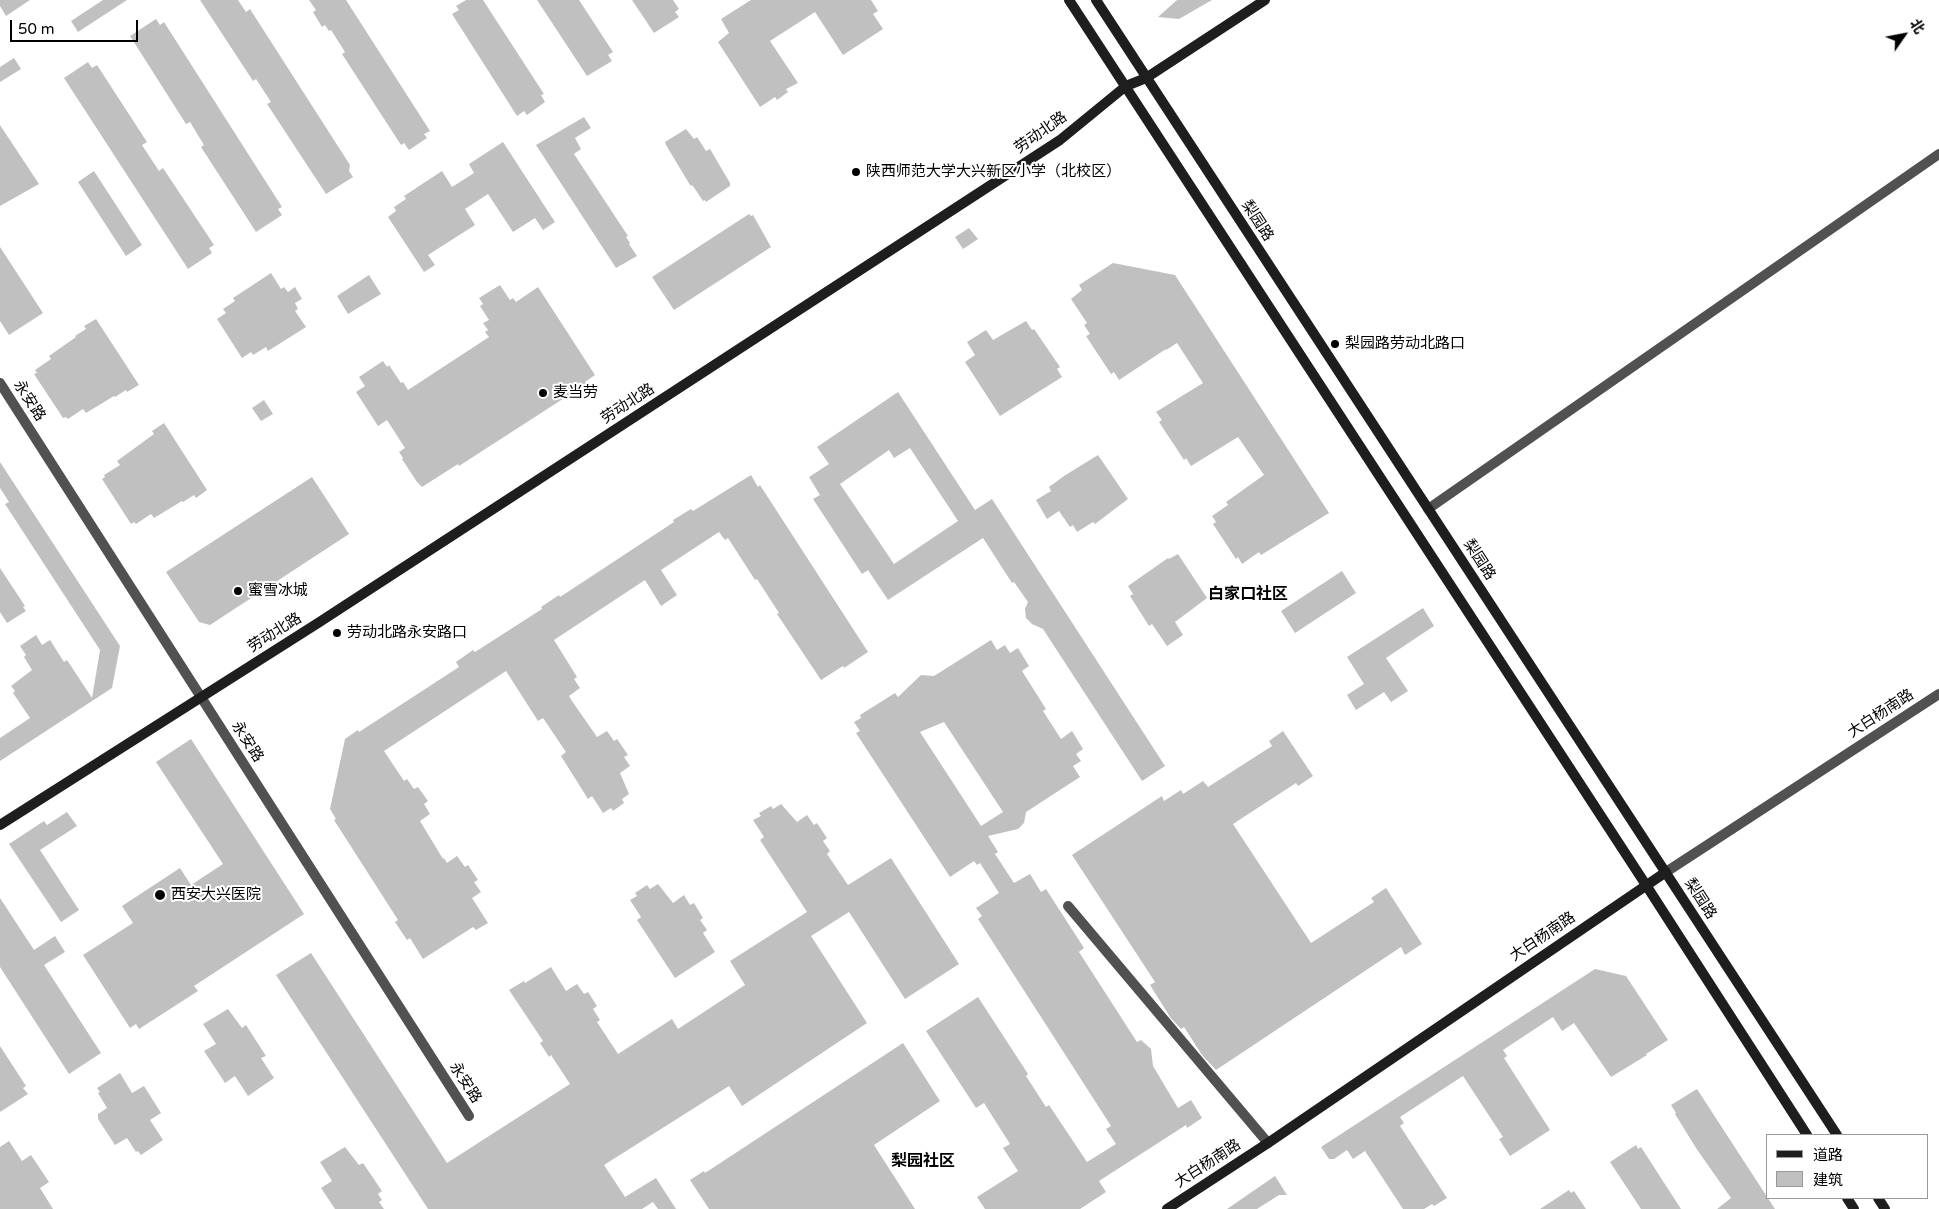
<!DOCTYPE html>
<html>
<head>
<meta charset="utf-8">
<style>
  body { margin:0 }
  #map { position:relative; width:1939px; height:1209px; overflow:hidden; background:#fff; font-family:"Varela Round","Noto Sans SC",sans-serif }
  canvas { display:block }
  .legend { position:absolute; left:1766px; top:1134px; width:162px; height:65px; box-sizing:border-box; background:#fff; border:1px solid #999; margin:0; padding:6px 9px; list-style:none; font-size:15px; color:#000 }
  .legend li { display:flex; align-items:center; gap:10px; height:25px }
  .legend b { width:25px; border:1px solid #999 }
  .north { position:absolute; left:1879px; top:10px; width:50px; height:50px; -webkit-text-stroke:4px #fff; paint-order:stroke; rotate:57deg; font-size:14px; font-weight:700; line-height:20px; text-align:center; color:#000 }
  .north::after { content:''; display:block; margin:auto; width:18px; height:22px; background:#000; clip-path:polygon(50% 0,100% 100%,50% 72%,0 100%) }
  .scale { position:absolute; left:10px; top:20px; width:128px; height:22px; box-sizing:border-box; border:2px solid #000; border-top:0; padding-left:6px; font-size:15px; line-height:18px; white-space:nowrap; color:#000; -webkit-text-stroke:4px #fff; paint-order:stroke }
</style>
</head>
<body>
<div id="map">
<canvas width="1939" height="1209"></canvas>
<ul class="legend">
<li><b style="height:6px;background:#1e1e1e"></b>道路</li>
<li><b style="height:14px;background:#c0c0c0"></b>建筑</li>
</ul>
<div class="north">北</div>
<div class="scale">50 m</div>
</div>
<script>
const ctx = document.querySelector('canvas').getContext('2d');
ctx.lineJoin = 'round';
function paint(path, color) { ctx.fillStyle = color; ctx.fill(path, 'evenodd'); }
const poly = rows => new Path2D(rows.map(r => 'M' + r).join(''));
function trace(path, color, width, dash) { ctx.strokeStyle = color; ctx.lineWidth = width; ctx.lineCap = dash ? 'butt' : 'round'; ctx.setLineDash(dash || []); ctx.stroke(path); }
function label(font, color, halo, rows, align = 'center') {
  ctx.font = font + ' "Varela Round","Noto Sans SC",sans-serif'; ctx.lineWidth = 4; ctx.setLineDash([]); ctx.textBaseline = 'middle'; ctx.strokeStyle = halo; ctx.fillStyle = color; for (const [text, x, y, turn = 0] of rows) {
    ctx.save(); ctx.translate(x, y); ctx.rotate((+turn || 0) * Math.PI / 180); ctx.textAlign = isNaN(turn) ? turn : align; if (halo) ctx.strokeText(text, 0, 0); ctx.fillText(text, 0, 0); ctx.restore();
  }
}
const building = poly([
  [0,0,30,0,6,16,0,6],
  [103,0,127,0,78,32,71,21],
  [200,0,238,0,246,12,250,9,350,165,349,171,353,177,326,194,267,104,271,102,256,79,253,81],
  [309,0,346,0,430,131,424,134,427,138,409,150,404,143,401,145,342,54,345,52,331,30,329,31,325,25,322,27,313,12,316,10],
  [466,0,483,0,544,94,541,95,545,102,527,115,524,111,517,116,452,14,459,10,456,6],
  [537,0,579,0,613,52,608,55,612,61,587,76],
  [632,0,673,0,679,9,675,12,679,17,654,33],
  [751,0,871,0,878,11,873,14,883,29,843,55,815,12,770,41,798,83,786,89,788,92,777,100,775,97,760,107,718,42,729,33,721,19],
  [1177,0,1212,0,1179,19,1158,17],
  [156,19,160,25,164,22,282,207,278,209,282,215,256,232,201,147,204,145,190,122,186,124,130,36],
  [14,58,21,69,0,82,0,67],
  [88,62,92,68,97,65,147,142,142,145,159,171,163,168,214,245,209,248,212,253,188,269,64,78],
  [584,117,591,128,575,138,581,149,574,154,628,236,626,237,630,243,629,244,637,256,616,268,536,145],
  [0,125,39,184,0,206],
  [686,129,694,139,697,137,706,151,710,149,730,183,730,186,706,202,705,200,703,201,693,186,690,185,666,145,665,142],
  [503,142,555,222,543,230,535,218,513,232,488,194,465,209,475,225,428,255,435,265,424,272,388,217,396,211,394,207,406,199,404,196,442,171,452,187,474,173,469,164],
  [94,171,142,245,126,256,78,182],
  [749,214,751,216,753,215,771,247,674,310,652,277],
  [969,228,978,239,963,249,955,237],
  [0,247,43,313,9,335,0,321],
  [1113,263,1175,275,1329,513,1261,555,1259,552,1242,564,1238,557,1236,559,1213,524,1216,522,1212,516,1228,505,1226,502,1264,475,1238,437,1191,466,1186,458,1184,460,1159,422,1162,420,1156,412,1203,383,1177,343,1166,350,1166,349,1119,380,1114,372,1111,374,1086,336,1090,334,1084,325,1087,323,1071,299,1082,290,1079,285],
  [271,273,281,289,284,287,288,292,295,287,302,299,295,303,298,309,295,311,306,327,268,351,266,347,253,355,251,352,242,358,217,319,226,313,223,309,235,301,233,298],
  [369,275,381,294,348,314,337,296],
  [500,285,510,300,513,298,516,302,538,287,595,375,585,382,586,384,459,466,458,464,422,487,417,482,402,459,403,458,399,452,405,448,387,420,378,426,356,392,365,386,359,377,383,361,387,367,389,365,401,383,403,382,408,390,489,337,485,332,488,330,483,323,489,320,480,306,483,304,479,298],
  [96,319,139,385,127,392,126,390,115,397,114,396,86,413,83,409,68,419,66,417,63,418,34,374,37,373,35,370,51,359,49,356,76,337,75,336,86,329,84,326],
  [1026,321,1032,330,1034,329,1060,367,1057,369,1062,377,1000,416,965,362,975,355,967,342,986,330,993,340],
  [898,392,975,510,992,499,1165,766,1142,781,1043,629,1032,624,1026,618,1025,609,1028,602,1014,582,1012,583,983,538,888,600,868,570,862,574,813,499,820,495,809,477,829,464,817,447],
  [910,448,958,521,894,564,840,484,889,450,894,458],
  [264,400,273,414,261,421,252,408],
  [164,423,207,490,196,498,194,495,183,502,182,501,154,518,151,514,136,524,134,522,131,524,102,479,105,477,104,475,120,465,117,461,154,434,152,431],
  [1098,455,1128,499,1095,524,1093,522,1077,532,1073,525,1070,527,1059,511,1047,519,1036,500,1051,491,1049,487,1064,476],
  [0,462,120,646,112,688,0,761,0,738,30,718,13,693,15,691,11,686,32,670,24,657,26,655,20,646,36,635,42,645,50,640,64,662,67,660,92,698,100,650,5,504,9,502,0,488],
  [751,475,758,487,760,485,868,652,844,668,843,666,821,680,777,614,779,613,757,579,755,580,728,538,725,540,719,532,661,570,677,595,661,606,645,580,554,640,577,677,574,679,580,688,569,696,572,701,597,737,607,731,614,741,617,739,628,755,624,757,630,766,620,773,629,794,622,799,624,803,613,811,611,808,603,813,592,796,588,799,561,756,566,752,543,718,538,721,506,671,384,751,404,781,407,779,414,789,418,787,428,801,424,804,430,814,420,821,443,859,444,858,447,863,457,856,465,867,468,865,478,880,474,882,481,892,472,898,488,923,476,930,473,927,423,959,410,938,407,940,395,922,398,920,334,820,336,819,330,809,345,739,358,730,359,732,459,667,456,662,473,650,475,652,542,609,541,607,559,595,560,597,674,522,673,520,691,509,693,511],
  [312,477,349,534,210,625,199,622,166,572],
  [1178,554,1207,598,1175,622,1183,635,1167,646,1152,624,1149,626,1130,596,1133,594,1128,586,1168,558,1169,559],
  [0,568,25,606,23,607,26,611,7,623,0,612],
  [1342,571,1356,593,1295,633,1281,611],
  [1423,608,1434,626,1386,658,1408,691,1391,702,1384,692,1356,710,1347,695,1364,684,1347,657],
  [991,640,997,650,1005,645,1010,653,1018,648,1029,666,1022,671,1046,709,1043,711,1061,739,1072,731,1083,749,1076,754,1081,761,1073,766,1080,777,1026,812,1024,823,1018,829,988,836,998,852,995,854,1014,883,1030,874,1041,892,1046,889,1084,948,1079,952,1137,1042,1141,1040,1151,1049,1153,1066,1178,1108,1191,1100,1202,1118,1187,1128,1186,1125,1099,1181,1106,1192,1080,1209,985,1209,977,1197,1018,1171,1003,1148,1010,1144,984,1103,976,1108,926,1031,978,997,1028,1074,1026,1076,1046,1107,1049,1105,1087,1162,1116,1144,1106,1129,1111,1126,978,919,982,916,976,908,999,893,980,863,977,865,974,861,950,877,856,733,860,731,854,722,861,718,860,715,895,693,898,697,921,675,934,676],
  [944,722,1003,812,981,826,920,732],
  [1283,731,1313,776,1298,786,1296,783,1233,824,1311,943,1374,902,1371,898,1386,888,1422,944,1405,955,1401,947,1216,1070,1202,1055,1184,1027,1181,1029,1170,1017,1150,985,1155,982,1072,855,1162,796,1164,801,1181,790,1183,794,1203,781,1208,787,1272,746,1269,741],
  [191,739,304,914,194,986,198,991,139,1029,136,1024,130,1028,83,955,133,923,122,906,180,868,191,885,223,864,156,762],
  [781,804,797,822,807,815,814,825,817,823,827,838,823,841,830,851,827,854,848,885,891,858,959,964,905,999,849,912,811,936,867,1023,742,1106,729,1086,604,1165,625,1197,656,1178,676,1209,658,1209,653,1202,642,1209,428,1209,276,975,311,953,447,1163,570,1084,551,1055,549,1057,540,1043,543,1041,509,990,524,981,525,983,551,967,566,991,577,984,584,994,588,992,597,1006,593,1009,600,1020,597,1022,618,1054,672,1019,678,1029,745,985,730,961,807,912,760,840,764,837,753,820,761,816,759,813,771,806,773,809],
  [67,812,77,826,40,850,79,910,61,922,9,844,44,821,47,825],
  [658,884,673,903,684,895,690,905,694,903,703,918,700,920,707,930,703,933,715,952,675,978,637,920,641,917,630,900,637,896,635,893,647,885,650,889],
  [0,898,34,950,55,936,65,952,44,965,101,1053,69,1074,0,967],
  [1595,969,1626,976,1668,1040,1646,1054,1647,1055,1611,1077,1574,1023,1562,1031,1553,1017,1503,1050,1507,1056,1504,1058,1550,1130,1510,1156,1499,1139,1503,1137,1463,1076,1400,1117,1404,1123,1400,1126,1447,1198,1434,1206,1432,1204,1424,1209,1403,1209,1365,1151,1353,1159,1347,1150,1334,1159,1329,1159,1321,1147],
  [228,1009,242,1028,246,1025,266,1056,261,1058,274,1078,248,1096,235,1076,225,1083,204,1051,216,1044,203,1024],
  [903,1043,940,1101,874,1145,915,1209,709,1209,690,1180,704,1171,705,1173],
  [0,1046,26,1086,23,1088,28,1094,0,1112],
  [120,1073,132,1093,144,1086,161,1113,150,1120,163,1140,141,1155,138,1151,136,1152,127,1138,115,1145,98,1119,98,1114,107,1108,98,1093,100,1092,97,1088],
  [1697,1089,1747,1166,1775,1209,1717,1209,1731,1198,1696,1148,1675,1114,1676,1113,1671,1105],
  [9,1141,22,1161,31,1155,49,1182,40,1188,53,1209,0,1209,0,1147],
  [1636,1145,1638,1149,1641,1147,1681,1209,1641,1209,1610,1162],
  [345,1147,359,1165,363,1163,382,1191,378,1194,382,1200,379,1202,384,1209,335,1209,321,1188,332,1181,320,1162],
  [1275,1176,1287,1195,1279,1195,1257,1209,1227,1209],
  [1569,1190,1571,1193,1574,1191,1586,1209,1540,1209]
]);
const street = poly([
  [0,383,469,1116],
  [1428,509,1939,154],
  [1666,872,1939,694],
  [1068,906,1268,1143]
]);
const secondary = poly([
  [1069,0,1646,885,1807,1135],
  [1096,0,1837,1135],
  [0,825,318,623,1060,140,1126,86,1146,78,1265,0],
  [1847,1198,1854,1209],
  [1878,1198,1885,1209],
  [1167,1209,1268,1143,1666,872]
]);
const markers = [
  [856,172,5,"#000"],
  [1335,344,5,"#000"],
  [543,393,5,"#000"],
  [238,591,5,"#000"],
  [337,633,5,"#000"],
  [160,895,6,"#000"]
];
const streetNames = [
  ["劳动北路",1041,133,-35],
  ["梨园路",1257,221,57],
  ["永安路",29,401,57],
  ["劳动北路",628,404,-33],
  ["梨园路",1479,560,57],
  ["劳动北路",275,633,-32],
  ["大白杨南路",1881,714,-33],
  ["永安路",247,742,57],
  ["梨园路",1700,899,57],
  ["大白杨南路",1543,937,-34],
  ["永安路",465,1083,57],
  ["大白杨南路",1208,1164,-33]
];
const poiNames = [
  ["陕西师范大学大兴新区小学（北校区）",866,172],
  ["梨园路劳动北路口",1345,344],
  ["麦当劳",553,393],
  ["蜜雪冰城",248,591],
  ["劳动北路永安路口",347,633],
  ["西安大兴医院",171,895]
];
const neighbourhoodNames = [
  ["白家口社区",1248,595],
  ["梨园社区",923,1162]
];
paint(building, '#c0c0c0');
trace(street, '#515151', 10);
trace(secondary, '#1e1e1e', 10);
for (const [x, y, r, color] of markers) { const dot = new Path2D(); dot.arc(x, y, r, 0, 2 * Math.PI); ctx.fillStyle = color; ctx.fill(dot); trace(dot, '#fff', 2); }
label('15px', '#000', '#fff', streetNames);
label('15px', '#000', '#fff', poiNames, 'left');
label('bold 16px', '#000', '#fff', neighbourhoodNames);
</script>
</body>
</html>
